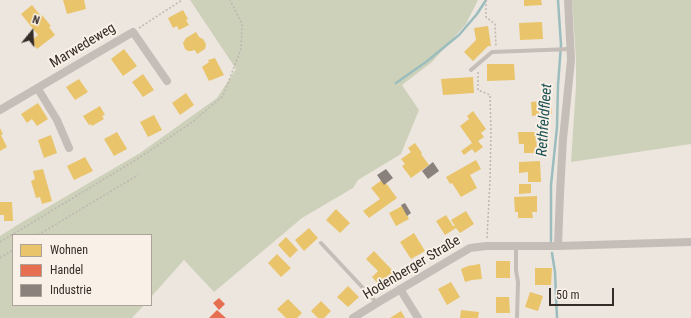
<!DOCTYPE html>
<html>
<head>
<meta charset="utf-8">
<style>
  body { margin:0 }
  #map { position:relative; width:691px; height:318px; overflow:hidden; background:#ece6df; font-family:"Roboto Condensed",sans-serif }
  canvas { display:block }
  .legend { position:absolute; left:12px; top:234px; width:140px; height:72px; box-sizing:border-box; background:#f9f1e7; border:1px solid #aba29a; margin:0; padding:5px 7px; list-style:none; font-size:12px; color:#352c27 }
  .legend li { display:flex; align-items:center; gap:8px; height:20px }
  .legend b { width:20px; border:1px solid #aba29a }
  .north { position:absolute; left:12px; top:12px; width:40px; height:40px; -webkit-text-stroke:3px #f9f1e7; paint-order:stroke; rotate:18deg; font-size:11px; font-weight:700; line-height:16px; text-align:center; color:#352c27 }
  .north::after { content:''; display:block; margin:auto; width:14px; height:18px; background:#352c27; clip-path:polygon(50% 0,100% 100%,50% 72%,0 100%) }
  .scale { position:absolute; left:549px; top:288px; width:65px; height:18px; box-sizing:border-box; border:2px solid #352c27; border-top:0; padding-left:5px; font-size:12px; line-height:14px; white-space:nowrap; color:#352c27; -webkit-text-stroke:3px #f9f1e7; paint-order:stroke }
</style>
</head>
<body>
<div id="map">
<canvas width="691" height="318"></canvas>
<ul class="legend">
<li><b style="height:11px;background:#e9c46a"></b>Wohnen</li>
<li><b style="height:11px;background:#e76f51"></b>Handel</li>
<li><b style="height:11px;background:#8a817c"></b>Industrie</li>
</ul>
<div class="north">N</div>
<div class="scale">50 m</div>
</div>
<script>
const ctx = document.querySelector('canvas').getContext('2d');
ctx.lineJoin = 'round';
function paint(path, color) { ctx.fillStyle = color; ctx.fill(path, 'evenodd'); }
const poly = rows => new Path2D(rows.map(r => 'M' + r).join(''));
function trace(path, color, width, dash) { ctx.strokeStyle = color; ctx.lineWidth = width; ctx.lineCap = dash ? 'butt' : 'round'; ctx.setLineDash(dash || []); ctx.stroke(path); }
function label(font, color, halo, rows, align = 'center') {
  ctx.font = font + ' "Roboto Condensed",sans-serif'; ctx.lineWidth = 4; ctx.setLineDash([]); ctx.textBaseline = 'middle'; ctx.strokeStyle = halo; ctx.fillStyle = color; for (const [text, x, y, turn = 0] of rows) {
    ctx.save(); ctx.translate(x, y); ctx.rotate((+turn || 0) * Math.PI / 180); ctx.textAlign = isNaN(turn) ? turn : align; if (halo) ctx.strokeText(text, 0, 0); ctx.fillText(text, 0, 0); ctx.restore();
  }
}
const green = poly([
  [190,0,478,0,466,24,432,62,402,85,419,110,401,154,358,180,353,188,302,218,214,292,184,260,151,297,151,235,13,235,13,305,144,305,132,318,0,318,0,236,19,224,140,153,217,98,236,69],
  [572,0,691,0,691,144,571,162,576,87,576,59]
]);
const homes = poly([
  [63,0,84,0,86,9,67,14],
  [524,0,541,0,542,5,524,6],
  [32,5,41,16,42,15,51,26,49,27,55,35,37,49,31,41,38,35,21,14],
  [183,10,188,19,186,20,189,25,179,30,177,26,173,28,168,18],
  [542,22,543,39,520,40,519,23],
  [488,26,491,46,488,46,473,61,464,52,476,40,474,28],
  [196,32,199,37,203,39,206,44,205,49,197,54,195,50,191,51,188,51,185,49,183,43,186,38],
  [124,49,137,66,123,76,111,59],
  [215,58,224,75,209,81,202,67,209,62,208,60],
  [487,64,514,64,515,80,487,81],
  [143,74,154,90,143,97,132,82],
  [473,77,474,93,443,95,441,79],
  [79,79,88,92,75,100,66,87],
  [186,93,194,105,180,115,172,103],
  [551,100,552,114,532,116,531,102],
  [38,103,48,119,37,126,32,119,27,123,21,114],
  [100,106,105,115,102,116,104,119,92,126,91,124,89,125,83,116],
  [473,111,486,129,481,133,484,137,478,141,483,147,475,153,472,149,464,155,461,151,472,143,460,126,469,119,467,116],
  [154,115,162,130,148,137,140,122],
  [0,128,3,134,1,135,7,147,0,151],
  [117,132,127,149,114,156,104,139],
  [518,132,536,132,537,153,524,153,524,144,519,144],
  [51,135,57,153,44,158,38,140],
  [415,143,422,153,421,154,429,165,411,178,402,166,405,164,401,159,411,152,408,148],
  [85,157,93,171,74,180,67,166],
  [476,160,481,169,470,175,477,188,461,197,452,183,450,184,446,177],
  [540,161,541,182,528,182,528,172,519,173,519,162],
  [43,169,52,201,42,204,40,197,36,198,31,181,35,179,33,171],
  [383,179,397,198,369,218,363,211,380,199,371,188],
  [519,184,531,184,531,193,519,194],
  [537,196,537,212,532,212,533,218,518,218,518,212,515,212,514,197],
  [0,202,12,202,13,221,4,221,4,215,0,215],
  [402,206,409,219,396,226,389,213],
  [336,209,350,223,340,233,326,220],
  [466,211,474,224,460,233,456,228,445,235,436,221,446,215,453,226,455,226,451,220],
  [309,228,318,238,304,251,295,240],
  [414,233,425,251,411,259,400,242],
  [286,237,298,250,290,258,278,245],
  [374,251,394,272,380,286,372,277,378,271,366,259],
  [277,254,291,268,281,277,268,263],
  [496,261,510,261,510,278,496,278],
  [480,264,482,279,472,280,465,282,461,269,468,266],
  [535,268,552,268,551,285,535,285],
  [451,282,460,297,447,305,438,289],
  [348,286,359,297,348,307,337,297],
  [530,292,543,296,538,311,525,307],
  [496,297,509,297,510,313,496,313],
  [288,299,302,313,297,318,286,318,277,309],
  [321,301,331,311,324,318,318,318,311,311],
  [461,310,479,312,478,318,460,318],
  [401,311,405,318,390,318]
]);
const shops = poly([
  [219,298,225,304,219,310,213,303],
  [217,310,226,318,209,318]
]);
const industry = poly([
  [433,162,439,171,428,179,422,171],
  [386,169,393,178,384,185,377,175],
  [405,203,411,213,407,216,401,205]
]);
const stream = poly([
  [396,83,426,62,459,35,477,14,486,0],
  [551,241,551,185,557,127,558,85,561,45,558,0],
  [552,253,555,272,557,318]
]);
const path = poly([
  [486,0,486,17,495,24,496,46],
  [139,28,182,0],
  [478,72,478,90,490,95,491,132,490,180,487,238],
  [38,235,138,175],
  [0,242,139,158,191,123,223,96,241,49,242,24,230,0],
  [0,258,13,250]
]);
const lane = poly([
  [471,70,492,52,571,49],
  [321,243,377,303],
  [516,246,516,270,518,282,517,318]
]);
const street = poly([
  [38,89,57,120,69,148],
  [0,110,133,32,167,81],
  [558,246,560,193,563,139,571,60,568,0],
  [400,289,418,318],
  [353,318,377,303,470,248,486,246,558,246,691,242]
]);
const streetNames = [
  ["Marwedeweg",83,46,-31],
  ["Hodenberger Straße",412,268,-31]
];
const waterNames = [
  ["Rethfeldfleet",545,120,-86]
];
paint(green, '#cdd1ba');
paint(homes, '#e9c46a');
paint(shops, '#e76f51');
paint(industry, '#8a817c');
trace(stream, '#9cbdbd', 2.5);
trace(path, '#beb7b1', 1.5, [2, 2]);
trace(lane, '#c5beb8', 4);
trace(street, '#c5beb8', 8);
label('14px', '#352c27', '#f9f1e7', streetNames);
label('italic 15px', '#1d5256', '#f9f1e7', waterNames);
</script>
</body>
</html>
